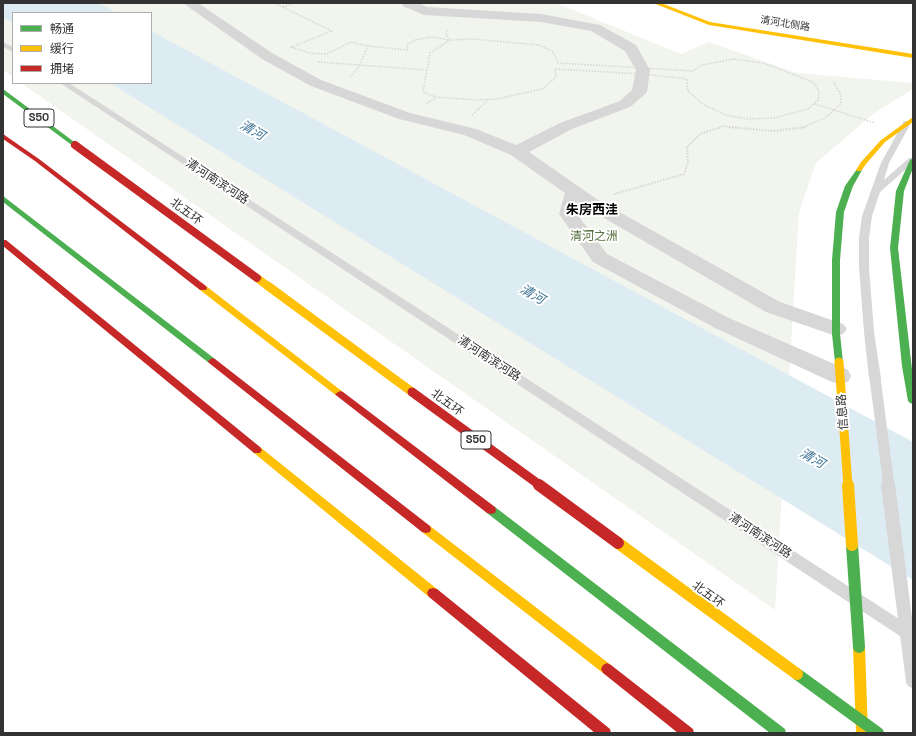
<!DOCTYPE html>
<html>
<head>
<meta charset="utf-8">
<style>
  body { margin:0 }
  #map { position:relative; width:916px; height:736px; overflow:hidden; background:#fff; font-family:"Space Grotesk","Noto Sans SC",sans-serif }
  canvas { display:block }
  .frame { position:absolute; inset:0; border:4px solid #333; pointer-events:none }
  .legend { position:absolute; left:12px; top:12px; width:140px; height:72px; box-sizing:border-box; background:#fff; border:1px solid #adadad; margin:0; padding:5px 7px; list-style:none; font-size:12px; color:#333 }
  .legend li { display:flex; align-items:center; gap:8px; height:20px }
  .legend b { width:20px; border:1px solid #adadad }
</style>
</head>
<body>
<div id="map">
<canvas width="916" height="736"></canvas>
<div class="frame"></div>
<ul class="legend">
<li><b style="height:5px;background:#4caf50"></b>畅通</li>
<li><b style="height:5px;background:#ffc107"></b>缓行</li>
<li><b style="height:5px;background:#c62828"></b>拥堵</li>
</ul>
</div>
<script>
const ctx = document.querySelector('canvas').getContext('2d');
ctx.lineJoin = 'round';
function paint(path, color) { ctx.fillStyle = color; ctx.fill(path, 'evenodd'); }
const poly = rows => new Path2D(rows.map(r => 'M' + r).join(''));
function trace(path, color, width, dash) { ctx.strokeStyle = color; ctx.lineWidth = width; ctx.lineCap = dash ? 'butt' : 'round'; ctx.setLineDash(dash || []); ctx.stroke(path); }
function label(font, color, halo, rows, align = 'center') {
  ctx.font = font + ' "Space Grotesk","Noto Sans SC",sans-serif'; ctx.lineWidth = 4; ctx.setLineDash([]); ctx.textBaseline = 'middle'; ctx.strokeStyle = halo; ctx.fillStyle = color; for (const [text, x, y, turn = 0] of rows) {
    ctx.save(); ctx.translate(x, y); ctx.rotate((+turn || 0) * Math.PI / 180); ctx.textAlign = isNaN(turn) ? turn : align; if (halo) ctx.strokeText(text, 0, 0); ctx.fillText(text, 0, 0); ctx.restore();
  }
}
const green = poly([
  [3,3,556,3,681,54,709,42,797,73,913,83,913,89,873,114,816,163,799,212,775,610,21,83,151,83,151,13,13,13,13,77,3,70]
]);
const water = poly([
  [3,3,98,3,117,13,13,13,13,23,3,17],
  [151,31,913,442,913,580,110,83,151,83]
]);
const pathFar1 = poly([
  [274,3,332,31,289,48],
  [283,7,294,3],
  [447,30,446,35,449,39],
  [473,39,539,45,553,52,558,63,693,71,702,65,734,59,763,63,813,82,819,91,818,100,808,109,774,118,747,119,726,115,704,105,688,91,687,79,642,74,555,69,556,77,542,89,497,99,477,100,436,97,423,92,430,53,450,40,473,39],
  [292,47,309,53,327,54,351,42,368,46],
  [318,62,427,70],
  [350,77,359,67,368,46,408,50,407,45,415,40,432,37,450,40],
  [426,103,436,98],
  [815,104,875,123],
  [472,115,488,100],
  [718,128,723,126,739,128],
  [801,128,825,118,841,104,841,95,833,81]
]);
const path = poly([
  [729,127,774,131,806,127],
  [614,194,684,174,688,162,687,147,700,134,721,127]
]);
const lane = poly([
  [3,42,13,47,13,52,3,47,3,42],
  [60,83,69,83,913,628,913,641,906,640,60,83],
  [904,121,907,121,911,123,889,163,884,180,909,158,913,158,913,163,880,192,872,216,869,238,869,267,874,332,881,378,879,381,875,382,871,381,869,378,864,332,859,267,859,238,862,216,881,163,904,121]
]);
const street = poly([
  [183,3,198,3,272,53,321,80,410,113,476,129,516,145,560,123,620,101,632,90,636,70,625,51,591,31,541,22,424,15,403,6,402,3,418,3,427,7,541,14,600,25,636,45,650,70,647,92,644,95,630,107,572,129,529,152,598,200,780,302,843,324,847,329,843,334,836,336,766,312,580,204,577,214,607,254,729,318,848,370,851,376,848,382,840,384,832,382,715,328,593,262,559,214,565,193,511,155,464,135,399,119,311,86,262,59,183,3]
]);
const fast = poly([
  [3,89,77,144,77,146,73,146,3,94,3,89],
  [913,158,913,168,904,191,898,248,913,378,913,404,910,403,908,401,902,366,890,248,896,191,910,160,913,158],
  [859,168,862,170,853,186,844,212,840,260,840,334,843,362,839,365,835,362,832,334,832,260,836,212,845,186,857,169,859,168],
  [3,196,215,359,216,361,215,363,209,363,3,202,3,196],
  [491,506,495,507,785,729,786,733,770,733,487,513,486,510,487,507,491,506]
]);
const slow = poly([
  [653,3,661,3,710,22,913,54,913,58,709,25,653,3],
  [913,117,913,122,885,142,866,164,861,171,857,171,856,170,861,162,881,140,913,117],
  [203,285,206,286,343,392,345,394,343,396,337,396,200,290,199,288,203,285],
  [257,446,260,447,437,589,439,593,437,597,433,598,429,597,254,453,252,450,254,447,257,446],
  [426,525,430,526,611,665,613,669,611,673,607,675,603,673,422,532,421,529,422,526,426,525],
  [859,642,863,643,865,647,868,733,856,733,853,647,855,643,859,642]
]);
const jam = poly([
  [3,134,39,159,206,286,207,288,206,290,200,290,35,161,3,139,3,134],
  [3,240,6,240,260,447,262,450,260,453,254,453,3,246,3,240],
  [212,358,215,359,430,526,431,529,430,532,426,533,422,532,209,363,208,361,212,358],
  [340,391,343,392,495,507,496,510,495,513,491,514,487,513,337,396,335,394,340,391],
  [433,588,437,589,610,729,611,733,595,733,429,597,427,593,429,589,433,588],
  [607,663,611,665,693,729,694,733,678,733,603,673,601,669,603,665,607,663]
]);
const laneBridgeFar1 = poly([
  [875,378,889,486]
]);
const laneBridge = poly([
  [888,485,913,681]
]);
const fastBridge = poly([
  [852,545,859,647],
  [797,674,878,733]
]);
const slowBridgeFar2 = poly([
  [257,278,269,287]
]);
const slowBridgeFar1 = poly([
  [268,286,412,392],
  [839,362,848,486]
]);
const slowBridge = poly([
  [848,485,852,545],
  [618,543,797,674]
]);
const jamBridgeFar2 = poly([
  [75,145,257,278]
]);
const jamBridgeFar1 = poly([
  [412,392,541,486]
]);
const jamBridge = poly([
  [539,485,618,543]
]);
const farStreetnames = [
  ["清河北侧路",785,24,9]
];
const shields = [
  [39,118,30],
  [476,440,30]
];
const shieldNames = [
  ["S50",39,118],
  ["S50",476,440]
];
const streetNames = [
  ["清河南滨河路",217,182,33],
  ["北五环",186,212,36],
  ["清河南滨河路",489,359,33],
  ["北五环",447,403,36],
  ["信息路",843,412,-94],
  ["清河南滨河路",760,536,33],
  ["北五环",708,595,36]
];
const parkNames = [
  ["清河之洲",594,237]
];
const waterNames = [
  ["清河",252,131,30],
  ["清河",532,295,30],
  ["清河",812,459,30]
];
const neighbourhoodNames = [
  ["朱房西洼",592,210]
];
paint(green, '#f1f5ed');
paint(water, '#ddebf3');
trace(pathFar1, '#d6d6d6', 1.5, [1.5, 1.5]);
trace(path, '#d6d6d6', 2, [1.5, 1.5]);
paint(lane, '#d7d7d7');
paint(street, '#d7d7d7');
paint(fast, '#4caf50');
paint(slow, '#ffc107');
paint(jam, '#c62828');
trace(laneBridgeFar1, '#d7d7d7', 11);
trace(laneBridge, '#d7d7d7', 14);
trace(fastBridge, '#4caf50', 12);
trace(slowBridgeFar2, '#ffc107', 8);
trace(slowBridgeFar1, '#ffc107', 9);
trace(slowBridge, '#ffc107', 12);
trace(jamBridgeFar2, '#c62828', 8);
trace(jamBridgeFar1, '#c62828', 9);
trace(jamBridge, '#c62828', 12);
label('10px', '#333', '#fff', farStreetnames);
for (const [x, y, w] of shields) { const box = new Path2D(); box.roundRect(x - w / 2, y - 9, w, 18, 3); ctx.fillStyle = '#fff'; ctx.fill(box); trace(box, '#333', 1); }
label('bold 11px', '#333', null, shieldNames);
label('12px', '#333', '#fff', streetNames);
label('12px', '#56703f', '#fff', parkNames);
label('italic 13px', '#3f7597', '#fff', waterNames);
label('bold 13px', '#000', '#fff', neighbourhoodNames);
</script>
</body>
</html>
